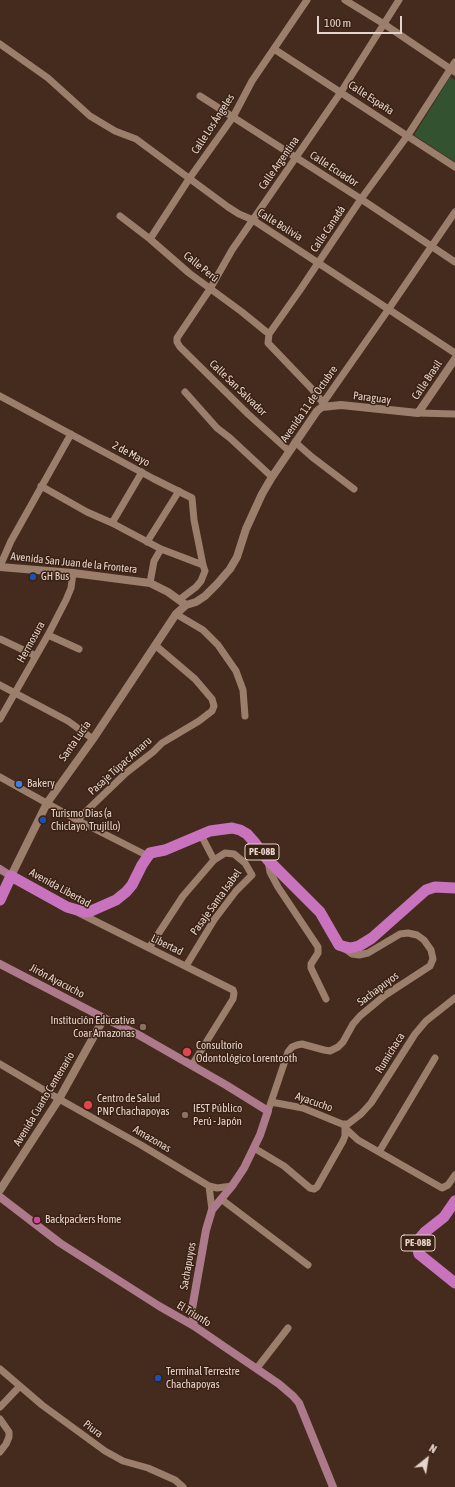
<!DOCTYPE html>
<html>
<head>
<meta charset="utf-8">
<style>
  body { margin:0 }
  #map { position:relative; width:455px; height:1487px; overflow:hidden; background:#452b1d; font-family:"Asap Condensed",sans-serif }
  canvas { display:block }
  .north { position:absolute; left:407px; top:1439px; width:40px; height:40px; -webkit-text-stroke:3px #3a2113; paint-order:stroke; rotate:30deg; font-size:11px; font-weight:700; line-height:16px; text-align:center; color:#e5d4cb }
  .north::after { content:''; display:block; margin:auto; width:14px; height:18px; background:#e5d4cb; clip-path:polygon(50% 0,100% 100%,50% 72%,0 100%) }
  .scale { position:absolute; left:317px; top:16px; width:85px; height:18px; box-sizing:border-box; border:2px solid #e5d4cb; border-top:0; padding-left:5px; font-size:12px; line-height:14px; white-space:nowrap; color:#e5d4cb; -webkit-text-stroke:3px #3a2113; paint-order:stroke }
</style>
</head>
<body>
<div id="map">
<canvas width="455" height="1487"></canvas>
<div class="north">N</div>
<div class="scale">100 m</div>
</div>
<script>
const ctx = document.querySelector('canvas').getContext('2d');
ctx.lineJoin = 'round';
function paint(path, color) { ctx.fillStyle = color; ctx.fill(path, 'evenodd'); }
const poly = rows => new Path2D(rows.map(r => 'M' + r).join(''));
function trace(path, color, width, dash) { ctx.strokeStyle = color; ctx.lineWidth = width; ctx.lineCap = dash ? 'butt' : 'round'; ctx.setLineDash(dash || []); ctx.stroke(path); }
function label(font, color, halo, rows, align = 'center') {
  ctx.font = font + ' "Asap Condensed",sans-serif'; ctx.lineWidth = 3; ctx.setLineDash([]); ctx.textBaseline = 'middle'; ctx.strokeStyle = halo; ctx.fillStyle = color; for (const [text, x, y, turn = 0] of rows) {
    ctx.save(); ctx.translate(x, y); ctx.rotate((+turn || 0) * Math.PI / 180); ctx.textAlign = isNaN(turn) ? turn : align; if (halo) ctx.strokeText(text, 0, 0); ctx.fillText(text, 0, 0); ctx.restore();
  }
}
const green = poly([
  [450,77,455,80,455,162,414,135]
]);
const minor = poly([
  [345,0,384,24,455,72],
  [0,44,48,78,90,116,115,131,136,139,228,207,239,214,253,220,455,353],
  [274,49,455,167],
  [200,96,361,199,455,262],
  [120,216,150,239,189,273,242,312,269,334],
  [150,239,189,179,233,117,252,81,307,0],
  [185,392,217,428,230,438,272,477],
  [0,396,154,479,192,498,194,520,203,565],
  [323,403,312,389,268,343,269,334,300,290,361,199,408,135,455,62],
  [323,406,323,403,388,310,455,212],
  [418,413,455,414],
  [295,442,312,457,354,489],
  [289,451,248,414,180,347,177,342,177,338,210,289,232,250,341,92,399,0],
  [142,472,112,523,161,549,203,565,205,571,201,581,196,587,179,600],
  [41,486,87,512,112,523],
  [147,542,179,491],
  [0,566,11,541,71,434],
  [150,583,154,561,161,549],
  [176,614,203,630,218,645,236,671,243,690,245,716],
  [48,635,79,649],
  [0,639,36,656],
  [0,685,68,721,93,739],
  [0,719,48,635,66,600,71,588,73,573],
  [0,777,77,820,150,857],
  [77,820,126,773,153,752,162,743,199,721,212,711,214,706,212,699,195,679,155,645],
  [201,835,214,860],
  [268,861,270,872,278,887,318,947,318,953,311,964,311,968,326,999],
  [79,913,233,990,234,993,233,999,192,1065],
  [149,948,183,896,214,860,225,853,234,854,245,863,252,875,236,891,214,920,186,966],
  [0,1064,59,1099,141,1145,209,1186,217,1188,232,1186],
  [271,1102,303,1108,342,1124,348,1124,361,1114,371,1103,415,1034,426,1021,455,998],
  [268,1111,288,1052,292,1047,297,1045,302,1044,324,1050,330,1051,338,1047,343,1042,353,1024,360,1016,384,996,430,966,433,959,431,950,424,940,417,935,408,933,400,934,368,953,359,955,352,954,345,949],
  [345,1128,358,1140,442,1188,448,1185,455,1175],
  [254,1148,284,1166,310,1188,314,1189,317,1187,343,1141,345,1136,345,1125],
  [379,1152,435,1058],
  [209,1186,212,1210],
  [221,1199,308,1265],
  [257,1368,288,1328],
  [0,1369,42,1405,105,1451,123,1461,148,1468,175,1480,183,1487],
  [0,1407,19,1387],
  [0,1419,9,1432,9,1437,6,1444,0,1452]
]);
const tertiary = poly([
  [0,567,73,573,150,583,168,592,186,605],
  [186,605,196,602,205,596,217,584,230,569,237,557,246,529,262,494,272,477,317,411,322,407,341,405,418,413,455,359],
  [11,876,47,803,93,739,176,614,186,605],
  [0,1190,59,1099,104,1018]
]);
const secondary = poly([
  [0,869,11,876],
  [0,964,104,1018,137,1034,226,1085,268,1111,260,1135,244,1168,232,1186,212,1210,206,1230,192,1309,194,1326],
  [0,1197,60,1243,159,1306,194,1326,279,1384,293,1396,299,1403,333,1487]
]);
const trunk = poly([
  [0,900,11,876,67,907,84,912,91,911,116,900,126,892,132,885,142,865,150,853,165,850,210,831,232,828,240,830,247,834,255,843,267,859,320,912,339,945,345,947,350,948,359,946,372,938,426,890,435,887,455,888],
  [455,1201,444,1217,425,1232,419,1239,417,1246,419,1254,455,1283]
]);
const markers = [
  [33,577,4,"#1a4fb4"],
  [19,784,4,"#3f7fe0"],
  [43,820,4,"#1a4fb4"],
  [143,1027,4,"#8d6e63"],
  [187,1052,5,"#e0444e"],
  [88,1105,5,"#e0444e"],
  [185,1115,4,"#8d6e63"],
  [37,1220,4,"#d1479c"],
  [158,1378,4,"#1a4fb4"]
];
const shields = [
  [262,852,34],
  [418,1243,34]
];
const shieldNames = [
  ["PE-08B",262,852],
  ["PE-08B",418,1243]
];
const streetNames = [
  ["Calle España",371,98,33],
  ["Calle Los Ángeles",213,124,-57],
  ["Calle Argentina",279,163,-55],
  ["Calle Ecuador",334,169,33],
  ["Calle Bolivia",280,225,32],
  ["Calle Canadá",328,229,-56],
  ["Calle Perú",201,267,39],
  ["Calle Brasil",427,380,-56],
  ["Calle San Salvador",238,388,44],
  ["Paraguay",372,398,7],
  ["Avenida 11 de Octubre",309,404,-55],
  ["2 de Mayo",131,454,28],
  ["Avenida San Juan de la Frontera",74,563,6],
  ["Hermosura",31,642,-61],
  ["Santa Lucía",75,741,-55],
  ["Pasaje Túpac Amaru",120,766,-42],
  ["Avenida Libertad",60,888,29],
  ["Pasaje Santa Isabel",216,902,-54],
  ["Libertad",167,945,26],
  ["Jirón Ayacucho",57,981,28],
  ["Sachapuyos",378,989,-37],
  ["Rumichaca",390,1053,-58],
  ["Avenida Cuarto Centenario",44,1099,-59],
  ["Ayacucho",314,1102,19],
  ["Amazonas",152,1139,30],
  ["Sachapuyos",188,1266,-80],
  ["El Triunfo",194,1314,32],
  ["Piura",93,1429,37]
];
const poiNames = [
  ["GH Bus",41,577],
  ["Bakery",27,784],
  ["Turismo Dias (a",51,814],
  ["Chiclayo, Trujillo)",51,827],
  ["Institución Educativa",135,1021,"right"],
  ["Coar Amazonas",135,1034,"right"],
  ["Consultorio",196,1046],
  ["Odontológico Lorentooth",196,1059],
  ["Centro de Salud",97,1099],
  ["PNP Chachapoyas",97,1112],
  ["IEST Público",193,1109],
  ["Perú - Japón",193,1122],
  ["Backpackers Home",45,1220],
  ["Terminal Terrestre",166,1372],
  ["Chachapoyas",166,1385]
];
paint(green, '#33522f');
trace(minor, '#9c7e6d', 7);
trace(tertiary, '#9c7e6d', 8);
trace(secondary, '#ad7a8b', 8);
trace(trunk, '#c973be', 11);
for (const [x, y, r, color] of markers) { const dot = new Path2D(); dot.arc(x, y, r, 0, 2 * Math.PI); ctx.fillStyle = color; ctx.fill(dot); trace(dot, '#3a2113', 1.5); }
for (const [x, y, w] of shields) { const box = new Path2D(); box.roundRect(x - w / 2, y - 8, w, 16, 3); ctx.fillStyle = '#3a2113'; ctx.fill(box); trace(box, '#e5d4cb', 1); }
label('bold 10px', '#e5d4cb', null, shieldNames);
label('11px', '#e5d4cb', '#3a2113', streetNames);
label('11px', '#e5d4cb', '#3a2113', poiNames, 'left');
</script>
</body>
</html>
